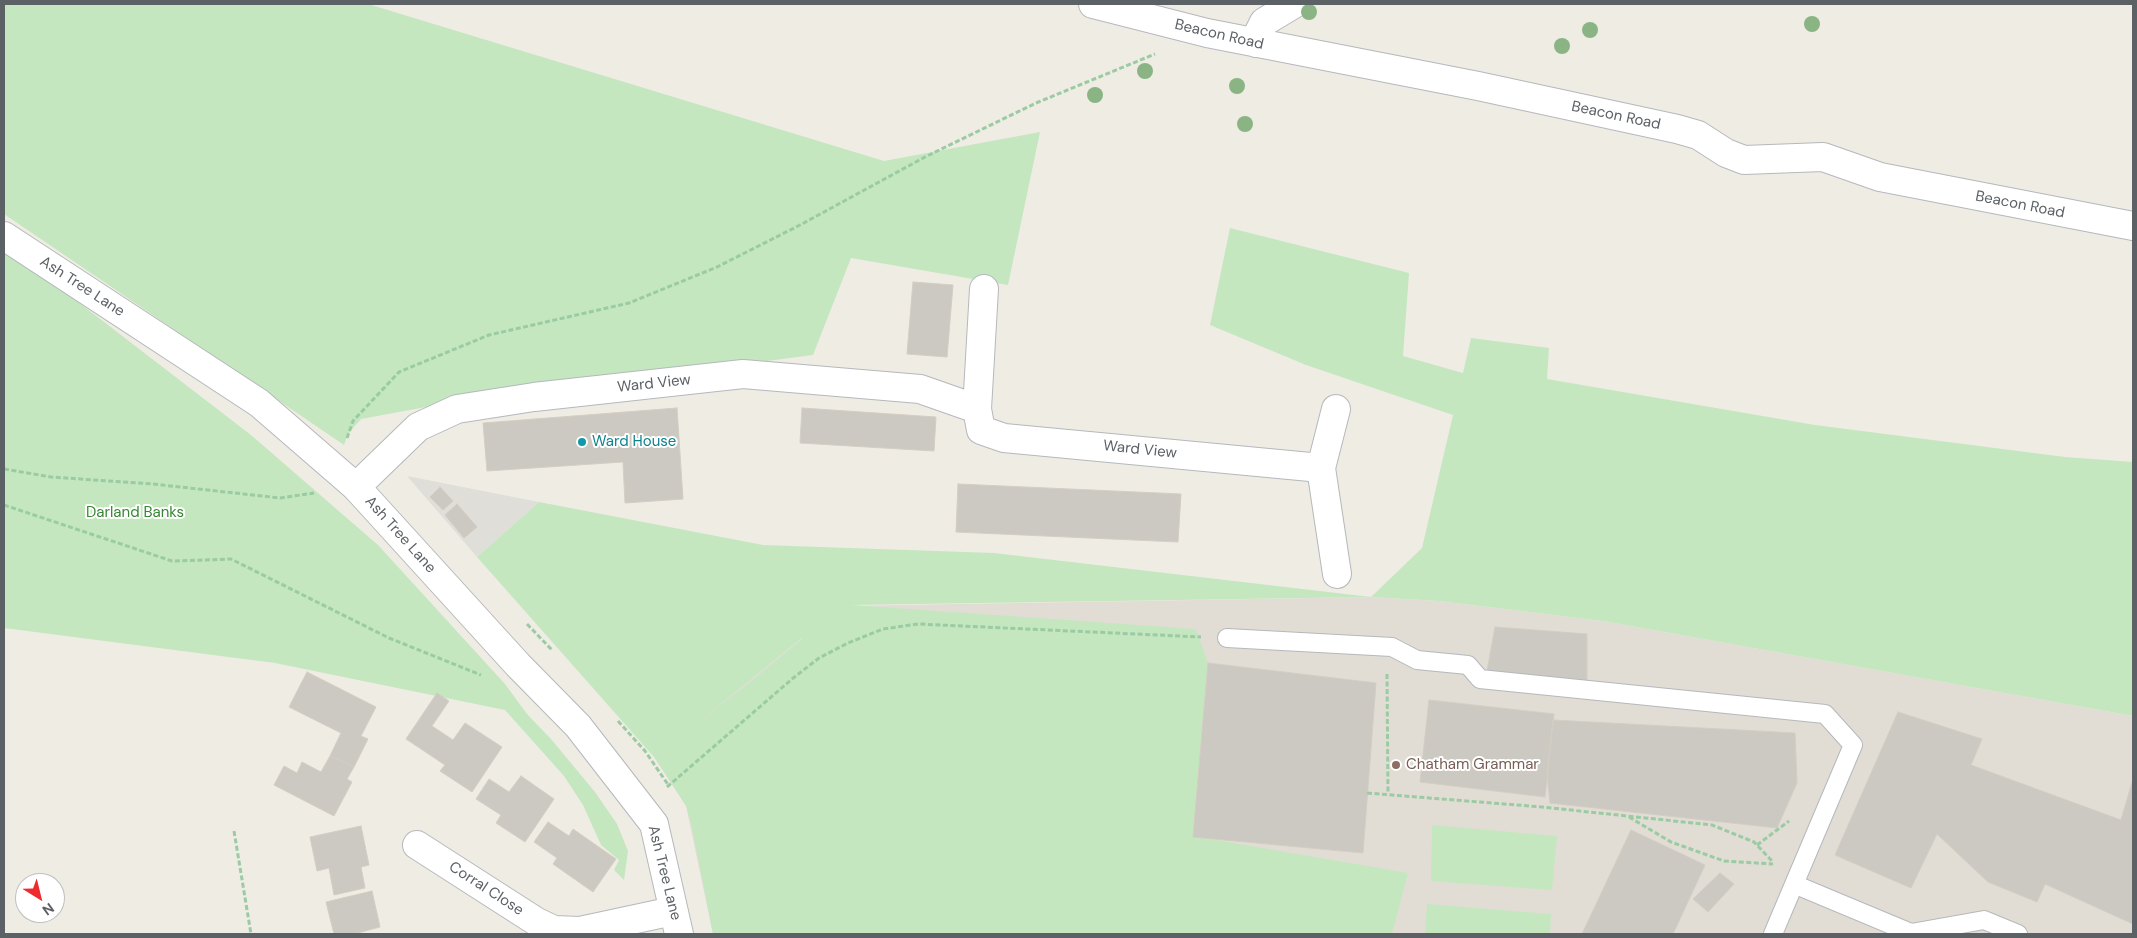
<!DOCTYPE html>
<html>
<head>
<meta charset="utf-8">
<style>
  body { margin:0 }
  #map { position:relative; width:2137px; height:938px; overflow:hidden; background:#efece4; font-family:"DM Sans",sans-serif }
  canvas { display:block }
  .frame { position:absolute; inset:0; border:5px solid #5c6165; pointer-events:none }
  .north { position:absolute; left:15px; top:873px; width:50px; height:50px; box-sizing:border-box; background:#fff; border:1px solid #bec0c1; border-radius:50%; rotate:144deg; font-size:14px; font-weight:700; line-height:20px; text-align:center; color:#5c6165 }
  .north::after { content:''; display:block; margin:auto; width:18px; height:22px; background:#ed2c30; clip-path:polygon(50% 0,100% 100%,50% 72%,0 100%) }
</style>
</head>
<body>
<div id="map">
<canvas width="2137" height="938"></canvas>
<div class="frame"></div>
<div class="north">N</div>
</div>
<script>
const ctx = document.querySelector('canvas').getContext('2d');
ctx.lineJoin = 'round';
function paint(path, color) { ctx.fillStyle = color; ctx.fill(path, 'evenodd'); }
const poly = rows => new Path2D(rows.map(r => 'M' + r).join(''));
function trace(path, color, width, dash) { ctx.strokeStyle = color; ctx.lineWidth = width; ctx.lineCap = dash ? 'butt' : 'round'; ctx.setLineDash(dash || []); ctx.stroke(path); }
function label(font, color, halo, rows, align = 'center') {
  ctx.font = font + ' "DM Sans",sans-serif'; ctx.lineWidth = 4; ctx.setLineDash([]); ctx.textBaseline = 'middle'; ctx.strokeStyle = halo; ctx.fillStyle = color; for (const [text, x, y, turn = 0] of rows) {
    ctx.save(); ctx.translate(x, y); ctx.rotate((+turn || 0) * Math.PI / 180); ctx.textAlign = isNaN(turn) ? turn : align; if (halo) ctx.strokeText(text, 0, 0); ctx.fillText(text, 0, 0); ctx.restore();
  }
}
const industrial = poly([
  [407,476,539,502,477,557]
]);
const education = poly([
  [1371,597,1439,601,1603,621,2133,716,2133,934,713,934,686,806,654,757,842,606]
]);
const green = poly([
  [4,4,368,4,884,161,1040,132,1008,285,851,258,813,355,453,402,361,419,348,434,344,445,4,214],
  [1230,228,1409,273,1403,356,1463,373,1471,338,1549,348,1547,379,1815,425,2065,457,2133,462,2133,716,1603,621,1439,601,1371,597,852,605,1196,629,1208,663,1193,836,1408,873,1392,934,713,934,691,823,686,806,672,784,654,757,477,557,539,502,763,545,994,553,1371,597,1422,548,1453,415,1306,365,1210,325],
  [802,639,749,683,695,725,802,638],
  [4,245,251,435,378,545,505,684,527,714,551,739,595,792,617,824,628,851,624,880,614,870,619,860,601,845,583,805,564,776,505,710,275,663,4,628],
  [1432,825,1557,836,1552,890,1431,881],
  [1427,904,1551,914,1550,934,1425,934]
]);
const building = poly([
  [913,282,953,285,947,357,907,354,913,282],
  [677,408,683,499,625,503,623,462,487,471,483,423,677,408],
  [802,408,936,417,934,451,800,443,802,408],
  [958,484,1181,494,1178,542,956,532,958,484],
  [440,487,453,501,443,510,430,497,440,487],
  [457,504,477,527,464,538,445,515,457,504],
  [1495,627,1587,634,1587,680,1487,671,1495,627],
  [1208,663,1376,683,1363,853,1193,837,1208,663],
  [307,672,376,707,361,736,368,739,354,767,330,756,341,733,289,707,307,672],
  [437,693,449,701,432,726,453,740,465,723,502,747,472,792,440,771,445,765,406,739,437,693],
  [1429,700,1554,714,1545,797,1420,782,1429,700],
  [1898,712,1982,739,1971,765,2121,820,2133,779,2133,924,2045,884,2037,902,1988,882,1937,834,1911,888,1835,855,1898,712],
  [1553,720,1795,733,1797,783,1777,828,1550,803,1547,774,1553,720],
  [330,756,354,767,347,779,352,782,334,816,274,785,284,766,297,773,302,762,321,772,330,756],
  [521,776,554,799,525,842,496,823,501,815,476,799,489,779,509,792,521,776],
  [548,822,569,836,573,829,616,859,593,892,553,864,557,858,534,842,548,822],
  [361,826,369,865,361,867,365,888,334,895,329,868,317,871,310,837,361,826],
  [1631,830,1705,865,1673,934,1582,934,1631,830],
  [1720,873,1734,884,1708,912,1693,899,1720,873],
  [372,891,380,927,354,934,334,934,326,902,372,891]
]);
const path = poly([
  [347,438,353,421,399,372,489,335,629,303,717,267,800,225,925,157,1036,103,1155,54],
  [4,469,51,477,153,484,280,498,314,493],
  [4,505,172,561,231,559,389,638,481,675],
  [527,624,552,650],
  [1387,674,1388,793],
  [618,721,645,751,669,786],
  [667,787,792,679,819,658,848,643,883,629,918,624,1201,637],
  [1367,793,1542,807,1712,825,1754,842,1773,862],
  [1629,817,1671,842,1724,861,1773,864],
  [234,831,251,934],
  [1757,845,1789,821]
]);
const service = poly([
  [1227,638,1392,647,1417,660,1468,665,1480,679,1825,714,1853,745,1773,934],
  [1796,885,1911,933,1984,920,2018,934]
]);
const minor = poly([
  [1093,4,1207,33,1478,86,1677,129,1698,135,1726,153,1744,160,1823,157,1880,177,2133,226],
  [1256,43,1258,34,1264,22,1294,4],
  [977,409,984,289],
  [1336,409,1321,468,1337,574],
  [356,487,418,427,457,409,534,397,743,374,920,389,977,409,981,430,1004,438,1321,468],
  [417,845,537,922,554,930,580,931,673,911]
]);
const tertiary = poly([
  [4,236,259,403,356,487,518,665,578,726,654,824,679,934]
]);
const trees = [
  [1309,12],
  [1812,24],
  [1590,30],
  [1562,46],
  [1145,71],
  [1237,86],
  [1095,95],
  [1245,124]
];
const markers = [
  [582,442,5,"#0f9aa8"],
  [1396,765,5,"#8d6e63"]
];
const streetNames = [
  ["Beacon Road",1219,35,13],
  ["Beacon Road",1616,116,12],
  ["Beacon Road",2020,205,11],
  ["Ash Tree Lane",82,287,33],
  ["Ward View",654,384,-6],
  ["Ward View",1140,450,6],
  ["Ash Tree Lane",400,535,48],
  ["Ash Tree Lane",664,873,76],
  ["Corral Close",486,889,33]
];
const cultureNames = [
  ["Ward House",592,442]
];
const parkNames = [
  ["Darland Banks",135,513]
];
const educationNames = [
  ["Chatham Grammar",1406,765]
];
paint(industrial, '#e0ded9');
paint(education, '#e1ddd5');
paint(green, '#c4e7c0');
paint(building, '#ccc9c3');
trace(building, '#d4cdc2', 1);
trace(service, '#b5b8bc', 20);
trace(minor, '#b5b8bc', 30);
trace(tertiary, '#b5b8bc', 30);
trace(path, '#9acba3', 3, [5, 2.5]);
trace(service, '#fff', 18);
trace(minor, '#fff', 28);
trace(tertiary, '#fff', 28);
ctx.fillStyle = '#8ab483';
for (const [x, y] of trees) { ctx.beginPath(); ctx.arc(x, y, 8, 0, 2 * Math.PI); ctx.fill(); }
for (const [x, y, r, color] of markers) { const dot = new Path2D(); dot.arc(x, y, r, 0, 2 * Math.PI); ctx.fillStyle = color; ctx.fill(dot); trace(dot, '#fff', 2); }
label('15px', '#5c6165', '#fff', streetNames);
label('15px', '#0d838f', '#fff', cultureNames, 'left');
label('15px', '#378633', '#fff', parkNames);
label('15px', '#785e54', '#fff', educationNames, 'left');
</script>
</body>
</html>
